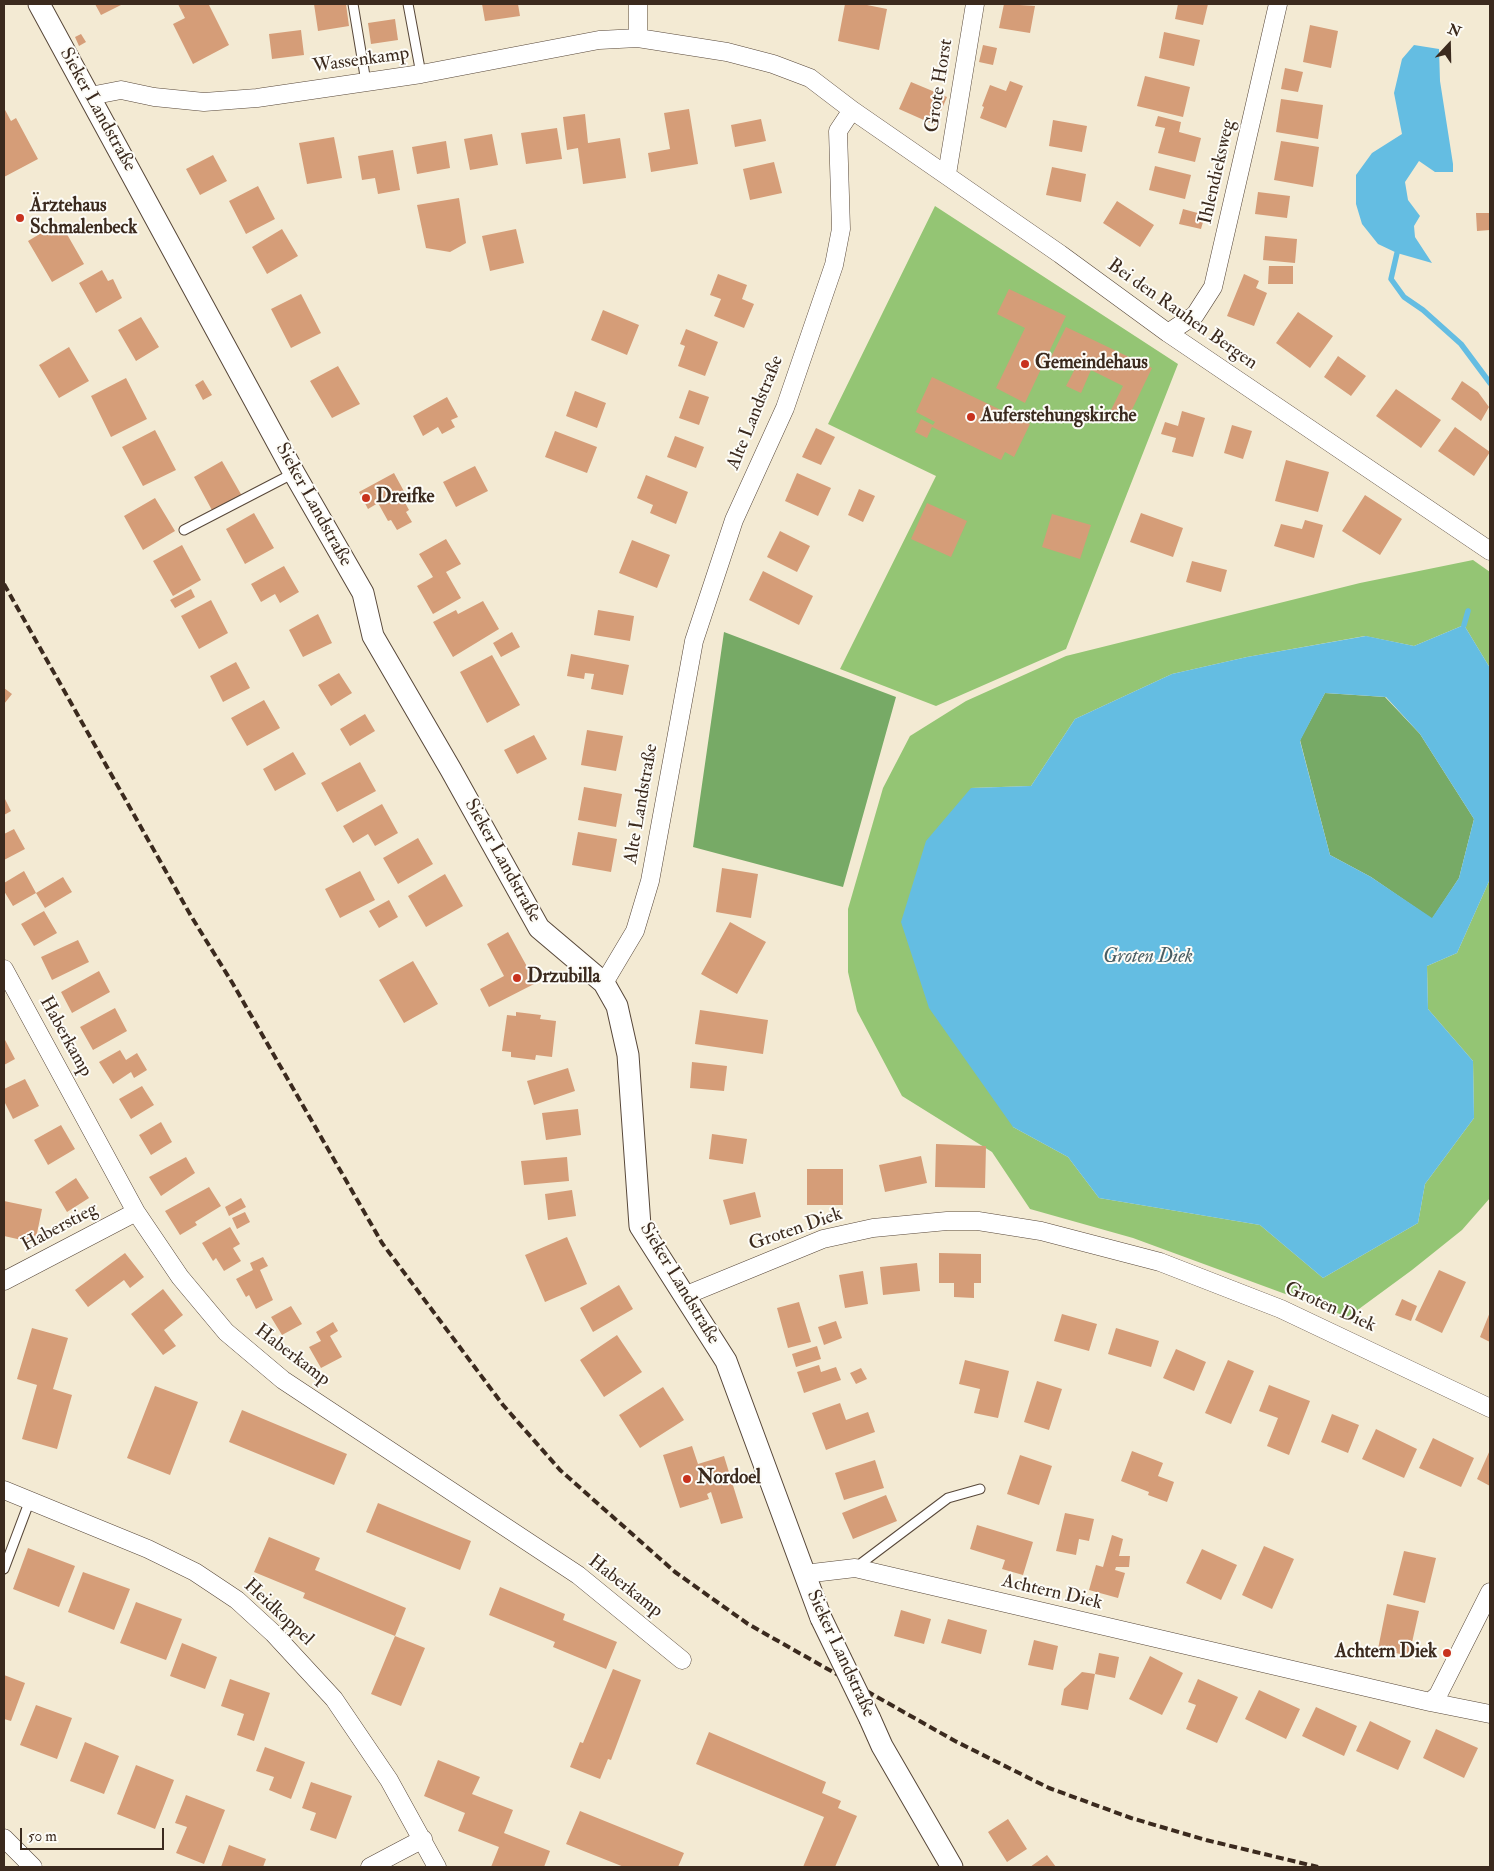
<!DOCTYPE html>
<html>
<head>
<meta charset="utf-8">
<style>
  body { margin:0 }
  #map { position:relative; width:1494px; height:1871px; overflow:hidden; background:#f3ead3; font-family:"IM FELL Double Pica",serif }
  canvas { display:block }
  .frame { position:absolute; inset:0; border:5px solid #3b2a1e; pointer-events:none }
  .north { position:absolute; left:1424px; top:20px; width:50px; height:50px; -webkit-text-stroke:4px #fdfcf7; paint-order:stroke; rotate:21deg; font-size:14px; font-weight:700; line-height:20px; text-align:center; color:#3b2a1e }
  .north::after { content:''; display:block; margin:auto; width:18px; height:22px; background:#3b2a1e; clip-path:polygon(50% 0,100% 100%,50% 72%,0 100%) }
  .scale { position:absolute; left:20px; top:1828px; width:144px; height:22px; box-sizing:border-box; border:2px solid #3b2a1e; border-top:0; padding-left:6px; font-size:15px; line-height:18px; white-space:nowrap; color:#3b2a1e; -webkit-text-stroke:4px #fdfcf7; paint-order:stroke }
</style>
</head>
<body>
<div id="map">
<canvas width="1494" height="1871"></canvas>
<div class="frame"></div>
<div class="north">N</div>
<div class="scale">50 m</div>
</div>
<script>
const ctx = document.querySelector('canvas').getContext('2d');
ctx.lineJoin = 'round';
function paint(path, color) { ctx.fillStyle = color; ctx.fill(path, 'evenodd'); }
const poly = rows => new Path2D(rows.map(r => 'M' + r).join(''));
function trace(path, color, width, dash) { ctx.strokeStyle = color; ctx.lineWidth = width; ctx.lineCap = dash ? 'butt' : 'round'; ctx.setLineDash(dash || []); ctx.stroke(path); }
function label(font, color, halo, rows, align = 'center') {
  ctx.font = font + ' "IM FELL Double Pica",serif'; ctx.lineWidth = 4; ctx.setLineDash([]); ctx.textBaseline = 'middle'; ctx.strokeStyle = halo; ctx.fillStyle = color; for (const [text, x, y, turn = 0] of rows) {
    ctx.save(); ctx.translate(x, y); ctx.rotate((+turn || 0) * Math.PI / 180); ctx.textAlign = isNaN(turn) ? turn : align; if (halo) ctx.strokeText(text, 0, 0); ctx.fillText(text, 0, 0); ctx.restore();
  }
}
const green = poly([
  [935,206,1178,364,1066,649,936,706,840,669,936,476,828,424],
  [1473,560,1490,572,1490,668,1464,625,1414,646,1365,636,1247,657,1172,674,1075,719,1031,786,971,788,1013,1127,1068,1157,1099,1198,1260,1225,1323,1278,1418,1223,1425,1184,1474,1118,1473,1061,1428,1009,1427,966,1457,953,1490,879,1490,1198,1462,1230,1412,1270,1348,1317,1133,1238,1030,1209,992,1152,902,1096,857,1011,848,972,848,909,883,788,910,736,966,701,1066,656,1360,583]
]);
const forest = poly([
  [724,632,896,697,843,887,693,847],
  [1325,693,1385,697,1420,734,1474,819,1459,878,1432,919,1371,877,1330,855,1300,740]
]);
const water = poly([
  [1414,45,1439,49,1440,81,1453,164,1453,172,1435,172,1419,161,1405,182,1408,200,1420,216,1414,226,1415,237,1432,263,1397,253,1378,244,1362,224,1356,204,1356,175,1372,153,1402,134,1394,93,1402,59],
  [1464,625,1490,668,1490,879,1457,953,1427,966,1428,1009,1473,1061,1474,1118,1425,1184,1418,1223,1323,1278,1260,1225,1099,1198,1068,1157,1013,1127,929,1008,901,922,926,841,971,788,1031,786,1075,719,1172,674,1247,657,1366,636,1414,646],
  [1325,693,1386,697,1420,734,1474,819,1459,878,1432,918,1371,877,1330,855,1300,741]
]);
const stream = poly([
  [1397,253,1391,279,1404,297,1423,310,1461,344,1490,383],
  [1464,625,1468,611]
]);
const building = poly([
  [95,4,123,4,101,15],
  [178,4,212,4,209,5,229,45,193,64,173,24,185,18],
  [314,4,346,4,349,26,318,31],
  [482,4,518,4,520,16,485,21],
  [845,4,862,4,887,9,879,50,838,41],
  [1004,4,1035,6,1030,33,999,28],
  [1178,4,1208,4,1203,25,1175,19],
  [395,19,398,40,371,44,368,23],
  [1310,25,1338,31,1331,68,1303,62],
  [301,30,304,55,272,59,269,34],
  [1164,32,1200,40,1194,66,1159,58],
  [81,34,86,42,79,46,75,37],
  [983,45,997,48,993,65,979,62],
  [1285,68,1303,72,1298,92,1281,89],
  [1145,76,1190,87,1183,117,1137,106],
  [1010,81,1023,86,1006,128,980,118,984,107,982,106,990,85,1006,91],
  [911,82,947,97,935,125,899,109],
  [1281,99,1323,105,1318,139,1276,132],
  [4,108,11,121,16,118,38,159,4,177],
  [689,109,698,164,651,172,648,153,670,149,664,113],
  [585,114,588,143,620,138,626,178,583,184,578,148,567,150,563,117],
  [1158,116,1181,122,1179,132,1201,138,1195,162,1158,153,1165,128,1155,126],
  [761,119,766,141,735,147,731,125],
  [1053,120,1087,126,1082,152,1049,146],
  [557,128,562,159,526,164,521,133],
  [492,134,498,165,470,170,464,139],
  [334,137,342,178,307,184,299,143],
  [446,141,450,168,417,174,412,147],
  [1281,141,1319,147,1313,187,1274,180],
  [393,150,400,190,378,194,375,178,362,180,358,156],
  [213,155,227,181,200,195,186,169],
  [774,162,782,193,750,200,743,169],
  [1155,166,1191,175,1185,199,1149,190],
  [1052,167,1086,174,1081,202,1046,195],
  [258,186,275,219,246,234,229,201],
  [1258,192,1290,196,1287,218,1255,214],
  [459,198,466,243,450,252,426,248,417,205],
  [1117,201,1154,225,1140,247,1103,223],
  [1183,209,1205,215,1201,229,1179,224],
  [1476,213,1490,213,1490,230,1477,231],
  [60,222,84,264,52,282,28,241],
  [282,229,298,256,267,274,252,247],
  [516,229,524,263,490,271,482,236],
  [1265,236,1297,239,1295,263,1263,260],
  [1269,266,1293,266,1293,284,1268,284],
  [102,270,108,281,113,279,122,298,96,313,79,283],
  [718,274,747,285,742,299,754,304,744,328,714,316,721,299,710,295],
  [1244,274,1259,281,1256,288,1267,293,1254,326,1227,316],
  [1009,289,1066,316,1025,403,996,388,1025,328,997,314],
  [301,294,321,333,291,348,271,309],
  [603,310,639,325,627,355,591,340],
  [1298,312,1333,336,1310,368,1276,343],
  [141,317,159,347,136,361,118,330],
  [1066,327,1152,368,1128,418,1111,410,1123,386,1091,370,1081,393,1066,386,1078,363,1071,359,1065,371,1048,363],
  [686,329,718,342,705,376,678,366,685,346,680,344],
  [69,347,89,381,59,398,39,365],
  [1338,356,1366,376,1351,396,1324,377],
  [338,366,360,404,332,418,310,381],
  [932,377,1030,424,1014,457,1005,452,1001,460,932,427,927,438,915,432,921,419,933,425,935,422,916,412],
  [126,378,147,419,111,437,91,396],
  [203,380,212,395,203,400,195,385],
  [1462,381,1478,392,1489,407,1481,421,1451,399],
  [1396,389,1441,420,1421,448,1376,416],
  [689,390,709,397,699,425,679,418],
  [575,391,606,403,597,428,566,416],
  [447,397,458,417,451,420,455,427,442,434,438,427,423,436,413,416],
  [1182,411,1205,418,1193,457,1172,452,1176,438,1161,434,1165,422,1178,426],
  [1232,425,1252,431,1243,459,1224,453],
  [1455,427,1490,452,1474,476,1438,451],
  [816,428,835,437,821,465,802,457],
  [155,430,176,470,143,486,122,447],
  [555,431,597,447,587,473,545,457],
  [675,436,704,447,696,468,667,457],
  [1286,460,1329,472,1318,512,1275,501],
  [222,461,242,496,213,512,194,477],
  [475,466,488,491,456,507,443,482],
  [394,473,406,495,402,497,409,510,406,512,412,522,397,530,391,520,388,521,378,503,368,509,359,492],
  [797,473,831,488,818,516,785,501],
  [646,475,688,492,676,524,650,513,653,505,637,498],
  [859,489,875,496,863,522,848,515],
  [1365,495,1402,519,1380,555,1342,531],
  [155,498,175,531,143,550,124,516],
  [927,503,967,521,951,557,911,539],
  [254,513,274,548,245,564,226,529],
  [1141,513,1183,528,1173,557,1130,542],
  [1052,514,1091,525,1080,559,1042,547],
  [1305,520,1323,525,1314,558,1274,546,1281,524,1302,529],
  [780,531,810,546,797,572,767,557],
  [446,539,461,564,446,572,461,598,433,614,417,586,433,577,419,554],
  [632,540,670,555,657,588,619,573],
  [182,545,201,580,173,596,153,561],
  [1192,561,1227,570,1221,592,1186,582],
  [284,566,299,592,280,603,275,594,261,602,251,584],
  [763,571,813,596,799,625,749,600],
  [191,589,195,597,175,608,170,600],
  [211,600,228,633,199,649,181,616],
  [483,601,499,629,453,657,433,622,456,610,458,614],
  [598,610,634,616,630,641,594,635],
  [318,614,332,643,303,657,289,630],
  [512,632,520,647,501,657,493,643],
  [571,654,629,665,623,695,591,689,594,674,585,673,584,679,567,676],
  [492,655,520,705,487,723,460,672],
  [236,662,250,688,223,702,210,676],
  [339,673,352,693,331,706,318,685],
  [4,688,12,694,4,704],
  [264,700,280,728,247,746,231,718],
  [365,714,375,731,350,746,340,729],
  [587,730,623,736,616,771,581,765],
  [534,735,547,759,517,774,504,750],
  [293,752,306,774,275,791,263,769],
  [360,762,376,791,337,812,321,783],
  [584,787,622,794,616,827,578,820],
  [4,797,11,811,4,815],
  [382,804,398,833,375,846,368,834,353,843,343,826],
  [14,829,25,849,4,860,4,834],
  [578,832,617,839,611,872,572,865],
  [418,838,433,864,398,884,383,858],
  [722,868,758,874,751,918,716,912],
  [24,871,36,893,63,877,72,892,45,908,36,893,13,906,4,891,4,883],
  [360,871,375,900,340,918,325,889],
  [445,874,463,906,426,927,408,896],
  [389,900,398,917,379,928,369,911],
  [44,911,57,933,34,946,21,924],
  [730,922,766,942,737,994,701,974],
  [508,932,536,983,489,1007,480,989,504,976,487,944],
  [78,940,89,962,52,980,41,957],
  [413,961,438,1004,404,1023,379,980],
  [99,971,110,992,72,1013,61,992],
  [115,1008,127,1031,93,1050,80,1027],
  [700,1010,768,1020,763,1054,695,1044],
  [516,1012,541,1015,540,1019,556,1021,552,1057,536,1055,535,1060,511,1057,511,1052,502,1051,507,1015,516,1016],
  [4,1038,15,1059,4,1065],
  [120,1050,126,1060,137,1053,147,1070,134,1078,131,1072,113,1084,99,1062],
  [692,1062,727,1066,724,1091,690,1088],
  [568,1068,575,1091,534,1105,527,1081],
  [25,1079,39,1106,13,1119,4,1101,4,1089],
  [142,1086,154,1105,131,1119,119,1099],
  [578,1109,581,1135,546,1140,542,1113],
  [161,1122,172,1142,151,1155,139,1135],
  [61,1125,75,1149,48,1165,34,1140],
  [712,1134,747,1139,743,1164,709,1159],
  [936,1144,986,1146,985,1188,935,1187],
  [921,1156,927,1183,885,1192,879,1165],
  [186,1157,195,1173,161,1196,149,1177],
  [567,1157,569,1181,524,1185,521,1161],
  [807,1169,843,1169,843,1205,807,1205],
  [76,1178,89,1198,67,1212,55,1192],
  [209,1187,221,1206,195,1222,197,1225,180,1235,165,1211],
  [572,1190,576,1216,548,1220,545,1194],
  [755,1192,761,1217,730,1225,723,1200],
  [241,1198,246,1207,229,1216,225,1207],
  [4,1201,42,1209,35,1243,4,1236],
  [245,1212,250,1222,237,1229,232,1218],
  [230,1227,240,1244,233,1248,241,1261,224,1271,216,1258,213,1261,202,1243],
  [567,1237,587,1284,545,1302,525,1255],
  [125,1253,144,1277,130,1288,124,1280,88,1307,75,1290],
  [939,1253,981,1254,981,1283,974,1283,974,1298,954,1297,954,1283,939,1283],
  [263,1257,268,1266,260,1270,273,1300,256,1309,249,1295,246,1297,236,1279,253,1270,250,1263],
  [917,1263,920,1291,883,1295,880,1267],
  [1439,1270,1466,1282,1442,1333,1415,1320],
  [863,1271,868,1304,845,1308,839,1275],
  [619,1285,633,1309,593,1332,580,1308],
  [163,1289,183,1315,164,1330,176,1346,163,1355,131,1314],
  [1402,1299,1417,1306,1411,1321,1395,1315],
  [799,1302,811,1342,788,1348,777,1308],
  [291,1306,302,1324,282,1335,271,1317],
  [1490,1312,1490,1342,1480,1337],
  [1062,1314,1097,1324,1089,1351,1054,1341],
  [836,1321,842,1338,824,1345,818,1327],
  [333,1322,338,1331,330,1336,342,1357,321,1368,309,1347,321,1341,316,1332],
  [32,1328,68,1338,53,1389,72,1395,57,1449,22,1439,37,1385,17,1379],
  [1116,1328,1159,1341,1151,1367,1108,1354],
  [617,1335,642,1372,604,1397,580,1360],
  [817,1346,821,1359,796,1367,792,1354],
  [1176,1349,1206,1362,1194,1391,1163,1378],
  [965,1360,1009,1371,998,1418,974,1413,980,1389,959,1384],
  [1228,1360,1254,1371,1231,1424,1205,1413],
  [819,1365,821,1372,836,1367,841,1380,804,1393,797,1372],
  [861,1368,867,1379,856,1384,850,1373],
  [1037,1381,1062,1389,1049,1430,1024,1422],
  [1269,1385,1310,1401,1289,1455,1267,1446,1278,1418,1259,1411],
  [155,1386,198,1402,170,1475,127,1458],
  [663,1387,684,1420,640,1448,619,1415],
  [840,1403,846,1420,868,1412,875,1432,826,1450,812,1413],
  [242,1410,347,1454,334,1485,229,1442],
  [1332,1414,1359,1425,1348,1453,1321,1442],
  [1376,1429,1417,1449,1404,1478,1362,1459],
  [1433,1438,1474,1458,1461,1487,1419,1468],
  [692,1446,698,1464,724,1456,743,1518,721,1524,711,1492,707,1494,709,1499,680,1508,663,1455],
  [1490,1450,1490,1486,1477,1479],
  [1132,1451,1163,1463,1158,1476,1174,1482,1167,1502,1148,1495,1149,1492,1121,1481],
  [1020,1455,1052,1466,1039,1505,1007,1494],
  [875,1460,884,1488,844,1500,835,1473],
  [886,1495,897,1521,853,1539,842,1513],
  [378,1503,471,1541,460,1570,366,1532],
  [1065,1513,1094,1519,1089,1541,1079,1539,1076,1555,1056,1551],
  [977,1525,1033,1542,1023,1575,1002,1569,1005,1560,970,1549],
  [1112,1535,1123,1539,1119,1556,1130,1556,1129,1567,1116,1567,1115,1570,1125,1573,1118,1598,1089,1590,1096,1565,1103,1567],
  [269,1537,320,1558,315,1570,406,1608,395,1636,303,1598,305,1593,254,1572],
  [1264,1546,1294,1559,1272,1609,1242,1595],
  [28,1548,75,1566,59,1607,13,1589],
  [1202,1549,1237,1565,1221,1600,1186,1583],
  [1404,1551,1436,1558,1425,1603,1393,1595],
  [83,1572,130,1589,114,1630,68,1612],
  [500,1587,565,1614,563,1620,617,1642,606,1669,553,1647,555,1642,489,1615],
  [136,1602,182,1619,166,1660,120,1643],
  [1387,1604,1419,1611,1409,1656,1378,1649],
  [901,1610,931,1619,924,1644,894,1636],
  [948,1619,987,1630,981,1654,941,1643],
  [395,1636,425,1648,401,1706,371,1694],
  [1034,1640,1058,1646,1053,1670,1028,1665],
  [182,1643,217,1657,205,1689,170,1676],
  [1099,1653,1119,1657,1115,1678,1095,1674],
  [1150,1656,1183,1673,1162,1715,1129,1699],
  [613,1669,641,1680,611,1760,608,1759,600,1779,570,1767,580,1742,583,1743],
  [1082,1672,1095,1674,1088,1710,1061,1705,1064,1689],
  [4,1675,25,1683,11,1721,4,1719],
  [230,1679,270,1693,254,1741,237,1735,244,1714,221,1706],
  [1198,1679,1238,1697,1217,1743,1186,1729,1196,1705,1188,1702],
  [1259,1690,1300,1709,1286,1739,1245,1719],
  [36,1705,72,1718,57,1759,20,1745],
  [1316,1707,1357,1726,1344,1756,1302,1736],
  [1370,1721,1411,1741,1398,1770,1356,1751],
  [1436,1729,1478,1748,1464,1778,1423,1758],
  [709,1732,826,1782,822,1793,841,1801,838,1808,857,1816,835,1867,803,1867,824,1817,696,1764],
  [85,1742,119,1756,104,1794,70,1781],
  [265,1747,305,1762,291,1799,269,1790,274,1777,256,1771],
  [438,1760,480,1777,472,1794,513,1810,504,1833,550,1851,544,1867,491,1867,499,1847,458,1831,465,1813,424,1796],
  [136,1765,174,1780,155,1829,117,1814],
  [311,1782,352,1796,336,1839,310,1830,316,1813,302,1808],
  [186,1795,225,1810,204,1864,176,1853,187,1827,175,1823],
  [580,1811,684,1853,678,1867,624,1867,566,1844],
  [1008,1819,1027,1849,1007,1862,988,1832],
  [229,1845,266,1859,263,1867,221,1867],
  [1047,1855,1056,1867,1030,1867]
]);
const service = poly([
  [353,4,366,82],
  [408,4,421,74],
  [184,530,294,473],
  [855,1568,948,1498,980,1489],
  [4,1569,30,1500]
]);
const minor = poly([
  [638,38,638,4],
  [90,96,121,90,154,97,204,102,257,98,421,74,599,40,638,38,727,52,773,64,810,78,852,110,1060,254,1168,333,1490,551],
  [947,174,975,4],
  [1168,333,1195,315,1213,287,1278,4],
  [4,969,136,1212,180,1277,226,1332,283,1380,578,1575,682,1660],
  [604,983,635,931,650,881,694,641,734,520,785,408,834,265,841,229,838,131,852,110],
  [4,1281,136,1212],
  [684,1296,823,1239,873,1228,947,1221,978,1221,1041,1231,1160,1262,1281,1309,1490,1408],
  [4,1490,148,1549,195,1572,237,1600,273,1633,334,1699,389,1780,437,1867],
  [804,1574,855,1568,1430,1702,1438,1695,1490,1592],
  [1430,1702,1490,1714],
  [4,1838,33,1867],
  [370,1867,423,1839]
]);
const tertiary = poly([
  [39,4,294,473,363,593,373,636,451,770,539,928,604,983,617,1006,628,1055,640,1226,726,1361,821,1618],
  [870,1719,882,1746,952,1867]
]);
const rail = poly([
  [4,584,191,916,233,984,382,1243,503,1405,560,1470,675,1572,748,1624,955,1741,1049,1788,1131,1818,1206,1840,1318,1867]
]);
const tertiaryBridge = poly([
  [821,1618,870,1719]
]);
const markers = [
  [20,218,5,"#c8321e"],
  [1025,364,5,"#c8321e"],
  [971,417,5,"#c8321e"],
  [366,498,5,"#c8321e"],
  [517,978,5,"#c8321e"],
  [687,1479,5,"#c8321e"],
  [1447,1653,5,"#c8321e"]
];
const streetNames = [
  ["Wassenkamp",361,61,-8],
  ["Grote Horst",940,86,-81],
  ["Sieker Landstraße",97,110,61],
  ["Ihlendieksweg",1218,172,-77],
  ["Bei den Rauhen Bergen",1182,315,35],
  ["Alte Landstraße",756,413,-68],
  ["Sieker Landstraße",313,505,61],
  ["Alte Landstraße",642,804,-80],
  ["Sieker Landstraße",502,861,61],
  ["Haberkamp",65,1037,61],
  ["Haberstieg",60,1228,-28],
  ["Groten Diek",796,1230,-19],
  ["Sieker Landstraße",679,1284,59],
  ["Groten Diek",1330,1308,24],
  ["Haberkamp",292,1356,37],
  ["Haberkamp",625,1587,38],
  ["Achtern Diek",1052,1593,13],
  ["Heidkoppel",278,1613,43],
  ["Sieker Landstraße",840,1654,65]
];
const poiNames = [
  ["Ärztehaus",30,207],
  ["Schmalenbeck",30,229],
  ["Gemeindehaus",1035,364],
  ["Auferstehungskirche",981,417],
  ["Dreifke",376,498],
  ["Drzubilla",527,978],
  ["Nordoel",697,1479],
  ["Achtern Diek",1437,1653,"right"]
];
const waterNames = [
  ["Groten Diek",1148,958]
];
paint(green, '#94c574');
paint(forest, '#7a6');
paint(water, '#64bde2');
trace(stream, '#64bde2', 5.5);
paint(building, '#d59d78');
trace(service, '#574739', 11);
trace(minor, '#574739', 19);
trace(tertiary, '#574739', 23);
trace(service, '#fff', 9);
trace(minor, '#fff', 18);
trace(tertiary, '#fff', 21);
trace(rail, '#3b2a1e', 4, [8, 4]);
trace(tertiaryBridge, '#574739', 23, []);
trace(tertiaryBridge, '#fff', 21);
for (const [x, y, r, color] of markers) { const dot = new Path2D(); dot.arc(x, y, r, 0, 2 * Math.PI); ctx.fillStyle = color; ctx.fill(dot); trace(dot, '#fdfcf7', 2); }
label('19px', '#3b2a1e', '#fdfcf7', streetNames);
label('bold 19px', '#3b2a1e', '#fdfcf7', poiNames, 'left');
label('italic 20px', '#495d63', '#fdfcf7', waterNames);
</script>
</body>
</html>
